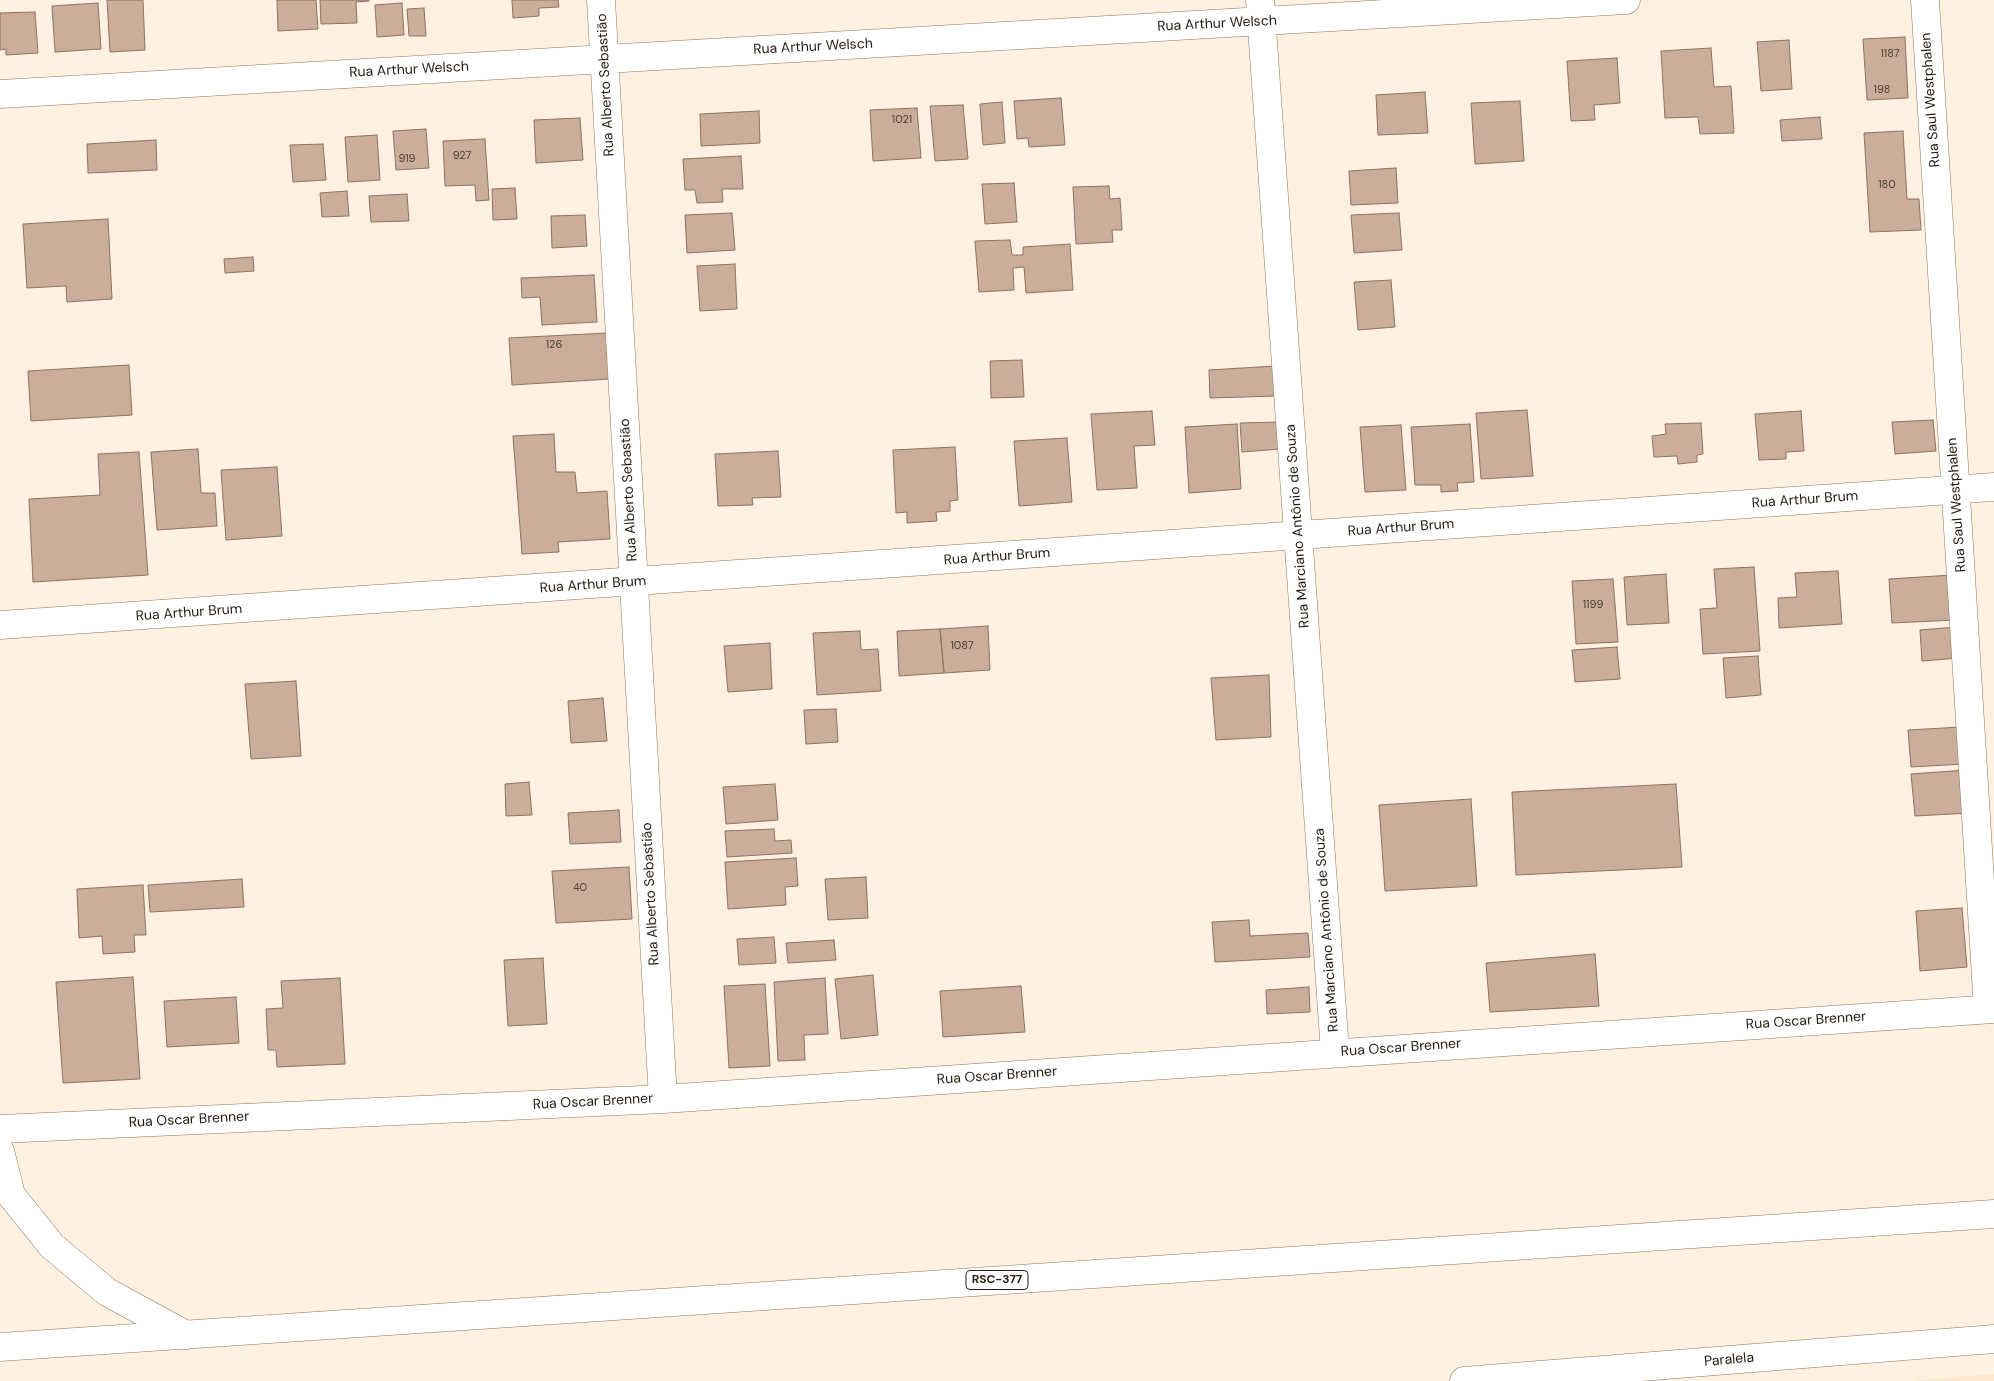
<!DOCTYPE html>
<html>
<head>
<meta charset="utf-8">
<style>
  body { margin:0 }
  canvas { display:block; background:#fef1e1 }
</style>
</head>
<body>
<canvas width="1994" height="1381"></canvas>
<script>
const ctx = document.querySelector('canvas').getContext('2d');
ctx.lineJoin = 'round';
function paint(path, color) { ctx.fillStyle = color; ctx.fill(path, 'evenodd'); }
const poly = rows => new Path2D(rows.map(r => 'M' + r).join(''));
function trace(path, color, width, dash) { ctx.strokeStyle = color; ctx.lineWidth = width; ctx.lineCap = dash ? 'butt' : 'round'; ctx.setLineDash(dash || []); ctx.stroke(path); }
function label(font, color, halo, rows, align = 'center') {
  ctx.font = font + ' "DM Sans",sans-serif'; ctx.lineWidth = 4.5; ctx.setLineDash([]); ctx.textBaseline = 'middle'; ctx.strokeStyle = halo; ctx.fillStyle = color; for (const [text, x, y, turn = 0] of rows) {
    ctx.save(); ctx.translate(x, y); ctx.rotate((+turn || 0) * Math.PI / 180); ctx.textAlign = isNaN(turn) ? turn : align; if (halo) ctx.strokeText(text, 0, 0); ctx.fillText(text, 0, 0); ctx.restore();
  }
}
const built = poly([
  [1994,1374,1994,1381,1909,1381]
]);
const building = poly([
  [107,0,143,0,145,50,110,52,107,0],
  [277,0,316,0,318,29,278,31,277,0],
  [320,0,369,0,369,1,356,2,357,23,321,24,320,0],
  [512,0,558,0,559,7,539,8,539,16,513,18,512,0],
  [98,3,101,49,55,52,52,6,98,3],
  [402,3,404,35,377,37,375,5,402,3],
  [424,8,426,36,409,36,407,9,424,8],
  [35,12,38,53,6,55,6,49,0,50,0,13,35,12],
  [1905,37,1908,98,1867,100,1863,39,1905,37],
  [1789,40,1792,89,1761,91,1757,42,1789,40],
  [1711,48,1714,87,1731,86,1734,133,1700,134,1698,117,1665,118,1661,51,1711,48],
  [1617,58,1620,103,1594,105,1595,120,1571,121,1567,61,1617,58],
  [1425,92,1428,133,1378,135,1376,95,1425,92],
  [1061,98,1065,145,1029,147,1028,138,1017,139,1014,101,1061,98],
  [1520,101,1524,161,1475,164,1471,103,1520,101],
  [1002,102,1005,143,983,145,980,104,1002,102],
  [963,105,968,159,935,161,930,106,963,105],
  [917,108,921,158,873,161,870,110,917,108],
  [759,111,760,143,701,146,700,114,759,111],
  [1820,117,1822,139,1782,141,1780,120,1820,117],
  [580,118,583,160,536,163,534,120,580,118],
  [426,129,429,168,396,170,393,131,426,129],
  [1903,131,1907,199,1919,199,1921,230,1870,232,1864,133,1903,131],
  [377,135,380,180,348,182,345,137,377,135],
  [485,139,489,200,476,201,475,185,445,186,443,141,485,139],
  [156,140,157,170,88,173,87,144,156,140],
  [323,144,326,180,293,182,290,145,323,144],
  [741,156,743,189,722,189,723,202,697,203,695,190,685,190,683,159,741,156],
  [1396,168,1398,203,1351,205,1349,171,1396,168],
  [1014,183,1017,222,985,224,982,184,1014,183],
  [1109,186,1110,199,1120,198,1122,230,1112,230,1113,242,1076,244,1073,187,1109,186],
  [515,188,517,219,493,220,492,189,515,188],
  [347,191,349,216,322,217,320,193,347,191],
  [407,194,409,221,371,222,369,196,407,194],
  [732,213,735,250,687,253,685,215,732,213],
  [1399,213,1402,250,1354,253,1351,215,1399,213],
  [585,215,587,246,552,248,551,216,585,215],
  [108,219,112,299,67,302,66,286,27,288,23,224,108,219],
  [1010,240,1012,255,1023,255,1023,247,1070,244,1073,290,1026,293,1024,267,1013,268,1014,290,979,292,975,241,1010,240],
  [253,257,254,271,225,273,224,259,253,257],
  [735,264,737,309,700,311,697,266,735,264],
  [594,275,597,322,542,325,540,297,522,298,521,278,594,275],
  [1391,280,1395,327,1358,330,1354,282,1391,280],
  [607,333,610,379,512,385,509,338,607,333],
  [1022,360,1024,397,991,398,990,361,1022,360],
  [129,365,132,415,31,421,28,371,129,365],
  [1275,366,1277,396,1210,398,1209,370,1275,366],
  [1527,410,1533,476,1481,479,1476,413,1527,410],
  [1152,411,1155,445,1134,446,1137,488,1097,490,1091,414,1152,411],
  [1801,411,1804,451,1786,452,1786,459,1759,460,1755,414,1801,411],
  [1933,420,1936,451,1895,454,1892,422,1933,420],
  [1279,422,1281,449,1242,452,1240,423,1279,422],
  [1701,423,1703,454,1697,455,1697,462,1678,464,1677,456,1654,457,1652,436,1666,434,1665,424,1701,423],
  [1237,424,1241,489,1189,493,1185,427,1237,424],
  [1470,424,1474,482,1457,483,1458,491,1441,492,1441,485,1415,485,1411,427,1470,424],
  [1401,425,1406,490,1365,492,1360,427,1401,425],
  [554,434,556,472,575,472,577,493,607,491,610,539,558,542,559,552,522,554,513,436,554,434],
  [1067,438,1072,502,1019,506,1014,441,1067,438],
  [955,447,958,500,950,501,950,511,936,512,937,521,907,523,907,512,896,513,893,450,955,447],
  [198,449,201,493,215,493,217,526,157,530,151,452,198,449],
  [778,451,781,497,752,498,753,505,718,506,715,454,778,451],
  [139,452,148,575,33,582,29,499,100,495,98,454,139,452],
  [277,467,282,536,226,540,221,470,277,467],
  [1754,567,1760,651,1703,654,1700,609,1717,608,1714,569,1754,567],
  [1838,571,1842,624,1779,628,1778,598,1797,597,1795,573,1838,571],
  [1666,574,1669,623,1627,625,1624,577,1666,574],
  [1952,575,1956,620,1892,623,1889,579,1952,575],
  [1613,579,1618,642,1576,644,1572,581,1613,579],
  [988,626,990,670,944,673,940,629,988,626],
  [1957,627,1959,658,1922,661,1920,630,1957,627],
  [940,629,944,673,899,676,897,631,940,629],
  [860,631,861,650,878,649,881,691,817,695,813,633,860,631],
  [770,643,772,689,728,692,724,646,770,643],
  [1617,647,1620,679,1575,682,1572,650,1617,647],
  [1758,656,1761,695,1726,698,1723,658,1758,656],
  [1269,675,1271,737,1216,740,1211,678,1269,675],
  [296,681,301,756,251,759,245,684,296,681],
  [603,698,607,741,571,743,568,701,603,698],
  [836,709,838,742,806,744,804,710,836,709],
  [1961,727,1964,764,1911,767,1908,730,1961,727],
  [1966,770,1970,813,1915,816,1911,774,1966,770],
  [529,782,532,815,506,816,505,784,529,782],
  [775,784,778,820,726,824,723,787,775,784],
  [1676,784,1682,867,1516,875,1512,792,1676,784],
  [1471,799,1477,886,1385,891,1379,805,1471,799],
  [619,810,621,842,570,844,568,813,619,810],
  [774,829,775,841,791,840,792,853,727,857,725,831,774,829],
  [796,858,798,886,785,887,786,905,728,909,725,862,796,858],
  [629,867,632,919,556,923,552,871,629,867],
  [866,877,868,918,828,920,825,879,866,877],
  [242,879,244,907,150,912,148,885,242,879],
  [143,885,146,935,134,935,135,952,103,954,102,936,79,938,77,889,143,885],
  [1962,908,1967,967,1920,971,1916,911,1962,908],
  [1249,920,1250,936,1308,933,1310,957,1215,962,1212,922,1249,920],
  [774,937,776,963,739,965,737,939,774,937],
  [834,940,836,960,788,963,786,943,834,940],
  [1595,954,1599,1006,1490,1012,1486,963,1595,954],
  [543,958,547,1024,508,1026,504,960,543,958],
  [873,975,878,1035,841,1039,835,979,873,975],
  [133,977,140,1079,63,1083,56,982,133,977],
  [340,978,345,1064,277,1067,276,1050,268,1050,266,1009,283,1008,281,981,340,978],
  [825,978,828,1034,804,1035,805,1060,778,1061,774,982,825,978],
  [765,984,770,1066,729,1068,724,986,765,984],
  [1021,986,1025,1032,943,1037,940,991,1021,986],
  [1309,987,1310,1012,1267,1014,1266,990,1309,987],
  [236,997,239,1043,167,1047,164,1001,236,997]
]);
const street = poly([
  [601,0,663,1099],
  [1260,0,1335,1052],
  [1925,0,1988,1009],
  [0,94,1626,0],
  [0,625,1994,487],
  [0,1129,663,1099,1994,1009],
  [1464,1381,1994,1339]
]);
const secondary = poly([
  [0,1151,11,1195,52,1246,107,1292,186,1335]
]);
const primary = poly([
  [0,1347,1994,1214]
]);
const numberNames = [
  ["1187",1890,54],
  ["198",1882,90],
  ["1021",902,120],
  ["927",462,156],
  ["919",407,159],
  ["180",1887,185],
  ["126",554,345],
  ["1199",1593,605],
  ["1087",962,646],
  ["40",580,888]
];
const shields = [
  [997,1280,62]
];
const shieldNames = [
  ["RSC-377",997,1280]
];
const streetNames = [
  ["Rua Arthur Welsch",1217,24,-3],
  ["Rua Arthur Welsch",813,47,-3],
  ["Rua Arthur Welsch",409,70,-3],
  ["Rua Alberto Sebastião",606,85,-93],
  ["Rua Saul Westphalen",1931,100,-94],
  ["Rua Alberto Sebastião",629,490,-93],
  ["Rua Arthur Brum",1805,500,-4],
  ["Rua Saul Westphalen",1957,505,-94],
  ["Rua Marciano Antônio de Souza",1298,526,-94],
  ["Rua Arthur Brum",1401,528,-4],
  ["Rua Arthur Brum",997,557,-4],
  ["Rua Arthur Brum",593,585,-4],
  ["Rua Arthur Brum",189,613,-4],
  ["Rua Alberto Sebastião",651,894,-93],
  ["Rua Marciano Antônio de Souza",1327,930,-94],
  ["Rua Oscar Brenner",1806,1021,-4],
  ["Rua Oscar Brenner",1401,1048,-4],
  ["Rua Oscar Brenner",997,1076,-4],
  ["Rua Oscar Brenner",593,1102,-3],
  ["Rua Oscar Brenner",189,1120,-3],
  ["Paralela",1729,1360,-5]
];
paint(built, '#fde8cd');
paint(building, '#caad9a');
trace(building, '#8c725f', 1);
trace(street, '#8a775e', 29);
trace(secondary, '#8a775e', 29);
trace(primary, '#8a775e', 29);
trace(street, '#fff', 28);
trace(secondary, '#fff', 28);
trace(primary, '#fff', 28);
label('11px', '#4d4033', null, numberNames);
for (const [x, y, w] of shields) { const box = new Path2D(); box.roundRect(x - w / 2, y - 9.5, w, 19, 4); ctx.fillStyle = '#fff'; ctx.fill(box); trace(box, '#231b11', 1); }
label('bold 12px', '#231b11', null, shieldNames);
label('14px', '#231b11', '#fff', streetNames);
</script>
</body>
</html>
